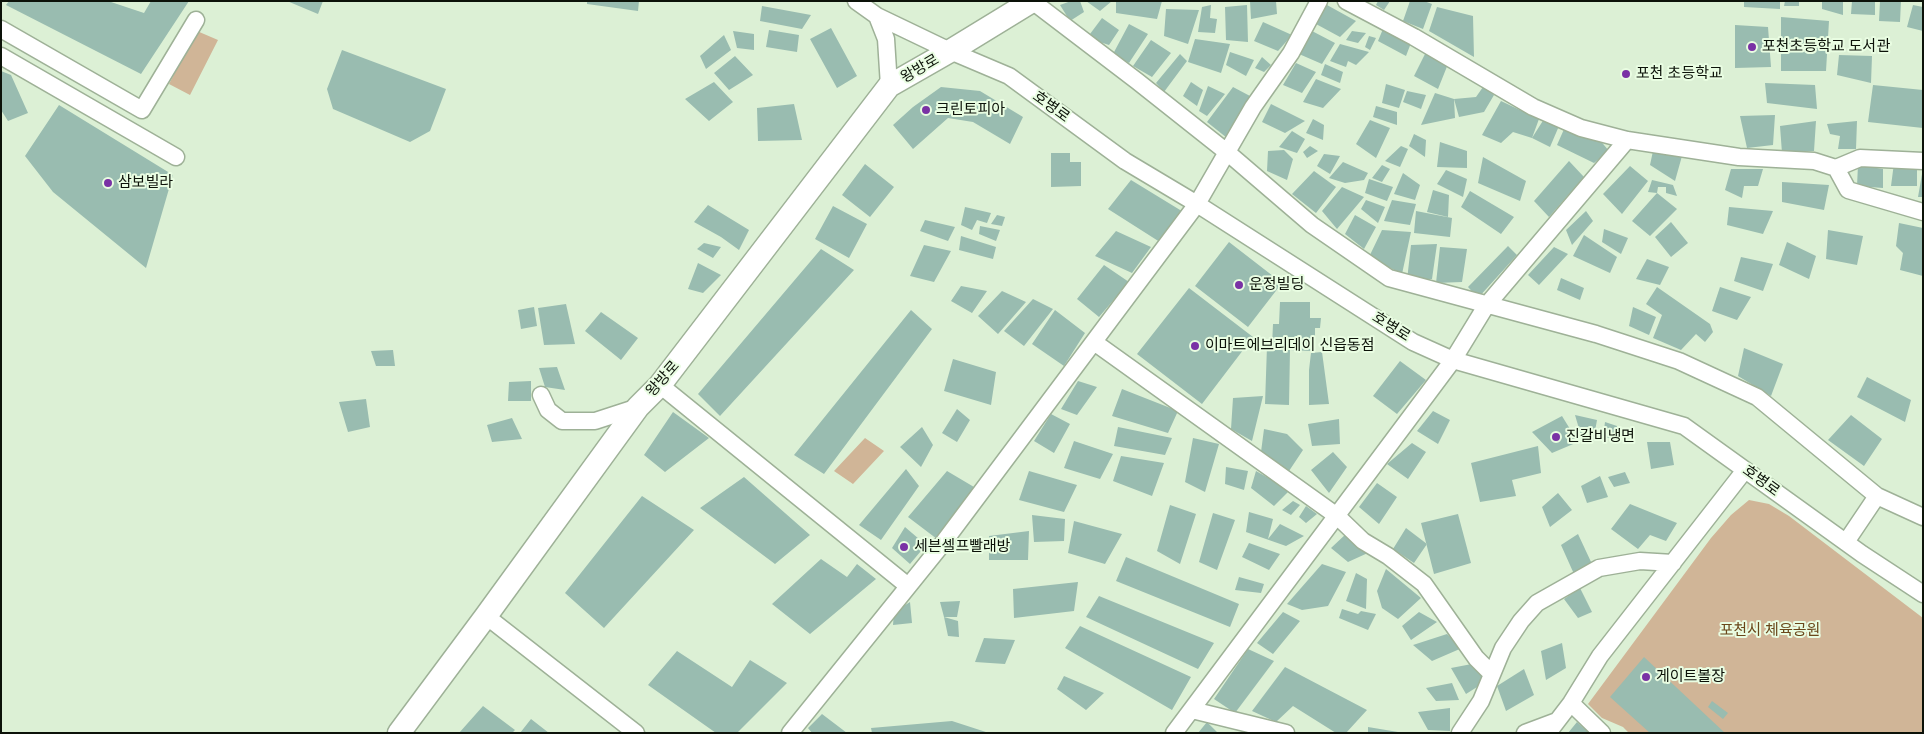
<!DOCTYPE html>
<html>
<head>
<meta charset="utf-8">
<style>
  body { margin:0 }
  #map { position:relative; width:1924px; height:734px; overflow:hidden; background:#dcf0d5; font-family:"Fira Sans",sans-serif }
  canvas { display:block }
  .frame { position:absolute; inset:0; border:2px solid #0c1209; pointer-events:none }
</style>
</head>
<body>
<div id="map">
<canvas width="1924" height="734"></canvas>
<div class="frame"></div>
</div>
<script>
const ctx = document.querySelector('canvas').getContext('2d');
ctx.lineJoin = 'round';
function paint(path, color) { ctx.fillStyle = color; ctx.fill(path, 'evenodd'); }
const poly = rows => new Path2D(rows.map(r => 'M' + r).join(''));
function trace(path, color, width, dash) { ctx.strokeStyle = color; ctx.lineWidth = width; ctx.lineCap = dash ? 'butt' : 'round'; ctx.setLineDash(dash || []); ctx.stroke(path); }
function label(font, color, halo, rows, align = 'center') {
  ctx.font = font + ' "Fira Sans","Noto Sans KR",sans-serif'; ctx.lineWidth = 4; ctx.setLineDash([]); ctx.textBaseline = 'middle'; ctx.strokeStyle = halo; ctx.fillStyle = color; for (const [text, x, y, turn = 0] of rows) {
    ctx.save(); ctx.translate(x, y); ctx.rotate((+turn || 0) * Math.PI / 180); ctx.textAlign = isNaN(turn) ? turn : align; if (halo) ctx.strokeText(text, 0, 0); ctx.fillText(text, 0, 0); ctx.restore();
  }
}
const green = poly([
  [197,31,218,40,190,95,169,84],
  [865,438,884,451,853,484,834,471],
  [1749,500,1769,504,1789,516,1923,618,1923,733,1629,733,1623,727,1602,718,1588,704,1711,538,1731,515]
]);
const building = poly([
  [9,1,108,1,144,13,151,1,189,1,141,74,6,5],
  [287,1,323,1,318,14],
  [587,1,639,1,638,11,587,4],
  [1071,1,1080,1,1084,12,1070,21,1060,5],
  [1086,1,1112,1,1100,11],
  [1116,1,1162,1,1157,19,1116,13],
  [1250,1,1276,1,1277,14,1251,19],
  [1378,1,1390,1,1384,10,1376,5],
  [1410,1,1424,1,1432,4,1423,29,1403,21],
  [1744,1,1780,1,1780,9,1744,7],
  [1785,1,1799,1,1799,6,1784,6],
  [1822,1,1843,1,1843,15,1822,9],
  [1852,1,1875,1,1875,15,1851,14],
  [1880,1,1901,1,1900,22,1879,21],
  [1211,5,1210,18,1217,19,1215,33,1198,32,1202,7],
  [1247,5,1248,42,1226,40,1225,7],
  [1327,5,1356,21,1340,37,1316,24],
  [1913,5,1923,7,1923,31,1907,27],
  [762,6,811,15,802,29,760,21],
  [1437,7,1473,16,1474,57,1429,31],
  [1166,9,1199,10,1188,44,1164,36],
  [1781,17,1829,21,1826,71,1781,71],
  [1102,18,1119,30,1109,45,1087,38],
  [1263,22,1292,35,1278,51,1254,41],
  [1129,24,1148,34,1129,63,1113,54],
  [1385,24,1411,43,1406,56,1378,41],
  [1735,25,1768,27,1771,67,1735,68],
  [831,28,857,76,837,88,810,39],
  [769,30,799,35,797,52,766,47],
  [733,31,754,34,754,50,737,48],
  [1312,31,1335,43,1322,64,1299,54],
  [1352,31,1366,33,1358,43,1346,40],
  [724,35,731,50,706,69,700,56],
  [1369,36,1376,38,1370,50,1365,47],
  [1195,39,1230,44,1221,73,1188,62],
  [1151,40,1171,53,1152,77,1133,66],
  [1340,44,1369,52,1356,65,1348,61,1346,67,1330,61],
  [342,50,446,89,430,131,410,142,333,109,327,89],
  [1230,52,1254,60,1246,76,1226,65],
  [1426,52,1448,64,1438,89,1414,76],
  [1180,54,1187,61,1164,92,1156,83],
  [1839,55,1872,56,1871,83,1837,75],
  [735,56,753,75,729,90,714,73],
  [1262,57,1271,65,1264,72,1255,68],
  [1296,63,1316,72,1302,93,1283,85],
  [1325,64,1343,72,1340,83,1321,75],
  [1,71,11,75,28,113,8,121,1,110],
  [1316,79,1341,89,1323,108,1303,102],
  [714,82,733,102,709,121,685,99],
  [1191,82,1203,90,1197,106,1183,96],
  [1765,83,1815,85,1817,109,1767,103],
  [1386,84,1405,90,1399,108,1382,103],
  [1873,85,1923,90,1923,128,1868,122],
  [1208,86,1225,94,1207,116,1199,111],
  [941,87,980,91,1023,117,1010,144,973,122,948,118,913,149,893,125,913,107],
  [1233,87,1250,96,1227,138,1207,122],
  [1483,87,1494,95,1484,112,1459,117,1454,99,1476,97],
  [1407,91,1426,95,1421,109,1403,102],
  [1435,93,1454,99,1455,118,1421,125],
  [1501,101,1539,119,1532,138,1513,132,1501,143,1482,135],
  [794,104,802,140,758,141,757,108],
  [1271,104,1305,121,1285,133,1262,122],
  [59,105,173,175,146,268,53,192,25,156],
  [1376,106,1397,112,1397,125,1373,117],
  [1775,115,1773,145,1747,148,1740,116],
  [1313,119,1324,125,1323,140,1306,133],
  [1544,119,1559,126,1550,147,1532,138],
  [1370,120,1390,128,1376,158,1356,144],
  [1816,121,1814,151,1782,153,1780,126],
  [1857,121,1856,149,1838,149,1840,136,1830,134,1827,124],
  [1565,127,1599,139,1609,151,1594,163,1557,145],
  [1292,131,1305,139,1297,153,1279,147],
  [1414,134,1426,140,1425,157,1409,146],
  [1440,142,1467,151,1467,168,1437,167],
  [1310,146,1318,151,1307,158,1303,152],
  [1401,146,1408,149,1400,167,1385,161],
  [1284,150,1293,159,1287,180,1267,171,1268,151],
  [1653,151,1682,156,1675,181,1650,165],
  [1051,153,1070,153,1070,162,1081,162,1081,186,1051,187],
  [1324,154,1340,156,1330,174,1317,166],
  [1483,157,1526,181,1520,201,1478,183],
  [1569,161,1584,177,1549,217,1534,201],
  [1343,162,1368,173,1364,180,1345,183,1329,178],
  [1894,163,1917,164,1917,186,1891,186],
  [865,164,894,187,870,217,842,195],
  [1382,165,1390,169,1382,182,1372,178],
  [1858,165,1883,169,1883,188,1857,186],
  [1630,166,1648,181,1622,214,1603,194],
  [1731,169,1763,169,1758,186,1744,186,1742,198,1725,190],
  [1446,170,1467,179,1463,197,1437,184],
  [1314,171,1336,187,1316,213,1292,194],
  [1403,173,1420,185,1415,200,1394,194],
  [1922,174,1923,174,1923,197,1918,197],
  [1369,179,1393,187,1387,201,1365,193],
  [1131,180,1185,213,1163,244,1108,209],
  [1652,180,1673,185,1677,196,1666,193,1666,187,1658,187,1657,193,1648,192],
  [1782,182,1829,185,1824,210,1782,202],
  [1342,187,1364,197,1337,229,1322,211],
  [1433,190,1449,195,1448,217,1427,212],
  [1470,191,1514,217,1501,234,1461,207],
  [1657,193,1677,209,1650,236,1632,221],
  [1366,200,1385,207,1378,223,1361,209],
  [1392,200,1416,204,1410,225,1384,221],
  [708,205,749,230,739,250,721,237,694,222],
  [833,206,867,224,849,258,815,239],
  [965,207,991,213,987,223,977,220,972,230,961,225],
  [1729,207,1773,211,1763,234,1727,225],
  [1416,211,1452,218,1450,237,1414,233],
  [1586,211,1593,221,1572,245,1566,230],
  [997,215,1005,217,1002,226,991,224],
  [1355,215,1376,227,1364,249,1345,234],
  [925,220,955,227,948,241,920,231],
  [1671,222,1688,243,1671,257,1655,237],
  [1899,223,1923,228,1923,276,1900,270,1903,253,1896,246],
  [980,226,1000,230,996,241,979,234],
  [1604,229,1628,238,1621,254,1602,242],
  [1382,230,1411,232,1402,274,1369,257],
  [1828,230,1863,236,1857,265,1826,259],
  [1116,231,1151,247,1132,273,1095,256],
  [1584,235,1617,257,1610,273,1573,256],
  [961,236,996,247,993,259,959,250],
  [1229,242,1282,283,1248,327,1195,286],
  [1787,242,1816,256,1809,279,1779,265],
  [704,243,721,247,713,258,697,249],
  [1437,244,1432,279,1407,280,1411,245],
  [924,245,951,251,934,282,910,276],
  [1508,246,1517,255,1478,298,1468,287],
  [1440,247,1467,249,1462,282,1436,283],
  [1554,247,1568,254,1539,285,1528,275],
  [821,249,854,270,720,416,698,394],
  [1741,257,1773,264,1763,291,1734,281],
  [1647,259,1669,267,1660,285,1636,279],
  [698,263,721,275,703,293,688,289],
  [1104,265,1129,282,1099,317,1077,299],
  [1561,278,1584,288,1580,300,1557,290],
  [961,286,987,291,972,313,951,301],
  [1657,287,1710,324,1713,332,1705,342,1696,334,1681,350,1653,338,1662,315,1646,304],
  [1720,287,1751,297,1737,320,1712,311],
  [1189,288,1253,337,1202,404,1137,354],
  [1002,291,1026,302,998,334,978,316],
  [1033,299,1053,309,1024,346,1004,331],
  [1280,302,1310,302,1310,318,1321,318,1320,328,1315,328,1315,341,1312,341,1311,351,1290,350,1289,405,1265,404,1267,346,1272,346,1273,324,1279,324],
  [566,304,575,344,544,345,538,308],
  [534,307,537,326,521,329,518,310],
  [1633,307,1656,317,1649,335,1629,326],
  [911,310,932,329,824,474,794,455],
  [1055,310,1085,333,1064,366,1032,344],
  [601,312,638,338,621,360,585,331],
  [1744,348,1783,364,1771,396,1738,376],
  [393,350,395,366,376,366,371,351],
  [1322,352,1329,404,1309,405,1309,370,1311,353],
  [953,359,996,372,991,405,944,391],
  [1400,361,1426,380,1397,414,1373,396],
  [557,367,565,390,545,387,539,368],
  [1867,377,1911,400,1905,422,1857,397],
  [531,381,531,401,508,401,509,382],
  [1078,381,1097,387,1077,415,1061,409],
  [1122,389,1178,411,1168,433,1112,416],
  [1263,396,1252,441,1231,429,1233,398],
  [366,399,370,427,348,432,339,402],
  [957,409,970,420,957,442,942,433],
  [1433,411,1450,420,1438,444,1417,431],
  [673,412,709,438,665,472,644,455],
  [1051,414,1070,424,1054,453,1034,441],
  [1575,415,1597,420,1593,442,1583,442],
  [1851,415,1882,439,1864,466,1828,440],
  [1562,416,1578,442,1552,453,1532,432],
  [512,418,522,439,492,442,487,425],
  [1339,419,1340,444,1312,446,1308,424],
  [1605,422,1617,426,1614,438,1603,438],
  [922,427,933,445,921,467,900,447],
  [1118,427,1172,438,1165,455,1114,446],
  [1264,429,1287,434,1303,450,1289,471,1261,452],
  [1193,438,1219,444,1205,492,1185,482],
  [1074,441,1113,454,1100,479,1064,468],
  [1647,442,1670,442,1674,465,1651,469],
  [1412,443,1426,452,1408,479,1387,464],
  [1538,446,1541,473,1512,480,1516,496,1480,502,1471,463],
  [1333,452,1347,467,1329,493,1311,470],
  [1121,456,1164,463,1152,496,1113,481],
  [1226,467,1248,471,1244,490,1225,484],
  [906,469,919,486,881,540,859,525],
  [947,471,974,487,937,539,908,517],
  [1029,471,1077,485,1064,512,1019,500],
  [1256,471,1290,490,1274,506,1251,488],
  [1625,472,1630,483,1614,487,1608,477],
  [1600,476,1608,497,1587,503,1581,486],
  [744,477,810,535,775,564,700,508],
  [1377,483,1397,497,1379,524,1359,507],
  [1558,493,1572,510,1550,527,1542,507],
  [642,496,694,530,604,628,565,593],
  [1293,501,1300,505,1291,515,1282,510],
  [1630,504,1677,523,1666,541,1650,535,1638,549,1611,529],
  [1170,505,1196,514,1180,564,1157,551],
  [1306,506,1317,514,1306,523,1299,517],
  [1249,512,1273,519,1268,539,1280,524,1304,536,1286,546,1246,532],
  [1213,513,1235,520,1217,570,1199,562],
  [1458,514,1471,563,1434,574,1421,523],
  [1032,515,1065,519,1064,541,1034,542],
  [1074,521,1122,534,1105,564,1068,553],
  [905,527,926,545,910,564,892,548],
  [1406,528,1427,544,1414,563,1393,549],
  [1029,531,1028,560,989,560,989,536],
  [1347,533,1370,552,1348,562,1331,548],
  [1578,534,1592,564,1574,574,1561,545],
  [1249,543,1280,554,1269,570,1242,557],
  [1126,557,1239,604,1230,627,1116,581],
  [821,559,847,577,857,564,876,579,810,634,772,604],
  [1322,564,1346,572,1328,606,1302,610,1287,604],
  [1386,569,1421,598,1398,619,1382,608,1377,591],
  [1356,573,1367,579,1366,609,1346,601],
  [1239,577,1264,584,1261,593,1235,590],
  [1078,582,1074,611,1014,618,1013,589],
  [1580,588,1592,612,1578,618,1564,599],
  [1099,596,1214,643,1198,669,1086,617],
  [960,601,957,617,944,617,940,602],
  [910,602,912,623,893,625,894,612],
  [1342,609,1358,614,1361,611,1376,614,1368,630,1339,618],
  [1283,612,1300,621,1273,654,1257,643],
  [1419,612,1437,622,1411,640,1402,626],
  [944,617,958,621,959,637,948,636],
  [1080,626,1191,677,1172,710,1065,648],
  [1447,634,1462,648,1432,661,1413,645],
  [984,638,1015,640,1005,664,975,662],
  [1562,643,1566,668,1546,680,1541,651],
  [1248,649,1274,661,1235,713,1214,699],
  [677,651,732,687,750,660,787,683,737,733,716,733,648,685],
  [1644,657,1725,733,1650,733,1610,697],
  [1477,663,1485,682,1466,694,1451,668],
  [1285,667,1367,710,1346,733,1336,733,1293,706,1276,722,1252,711],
  [1524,669,1534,695,1506,711,1497,686],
  [1064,676,1104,693,1086,710,1057,689],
  [1452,683,1459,700,1436,701,1426,688],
  [1712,701,1728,713,1723,719,1708,707],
  [483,706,515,730,512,733,459,733],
  [1450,708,1450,731,1428,730,1418,712],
  [822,714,847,733,812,733,808,728],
  [531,719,549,733,520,733],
  [952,721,989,733,872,733,871,728],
  [1207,722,1218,733,1198,733],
  [1577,722,1589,733,1568,733],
  [1368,727,1398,732,1398,733,1368,733]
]);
const street = poly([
  [856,1,877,16,886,39,889,86],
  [1032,1,1137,81,1228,153,1312,225,1389,278,1596,334,1679,361,1757,397,1877,496,1923,517],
  [1346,1,1414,37,1533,107,1581,128,1627,140,1739,157,1814,161,1836,168,1848,190,1923,212],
  [877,16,950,51,1009,76,1125,161,1197,204,1413,342,1453,360,1684,426,1862,554,1923,594],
  [1,29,142,110,196,20],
  [1,56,176,157],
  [1836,168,1860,158,1923,161],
  [1094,342,1337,516,1363,541,1388,556,1424,584,1476,658,1491,673],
  [660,385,908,586],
  [541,395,548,410,562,421,595,421,638,407],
  [1846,542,1877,496],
  [486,616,636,733],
  [1571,703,1602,733],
  [1192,710,1286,733],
  [790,733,940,547,1197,204,1253,107,1291,53,1319,1],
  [1174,733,1453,360,1486,306,1627,140],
  [1460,733,1481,701,1503,648,1521,621,1537,603,1599,568,1640,561,1673,563],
  [1525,733,1557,721],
  [1548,733,1571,703,1600,656,1745,470]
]);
const secondary = poly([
  [399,733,486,616,638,407,660,385,889,86,952,50,1032,1]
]);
const markers = [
  [1752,47,5,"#7a32a5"],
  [1626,74,5,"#7a32a5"],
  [926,110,5,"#7a32a5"],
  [108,183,5,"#7a32a5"],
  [1239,285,5,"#7a32a5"],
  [1195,346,5,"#7a32a5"],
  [1556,437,5,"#7a32a5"],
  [904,547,5,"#7a32a5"],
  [1646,677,5,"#7a32a5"]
];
const poiNames = [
  ["포천초등학교 도서관",1762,47],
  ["포천 초등학교",1636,74],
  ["크린토피아",936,110],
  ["삼보빌라",118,183],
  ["운정빌딩",1249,285],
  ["이마트에브리데이 신읍동점",1205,346],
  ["진갈비냉면",1566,437],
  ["세븐셀프빨래방",914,547],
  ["게이트볼장",1656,677]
];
const streetNames = [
  ["왕방로",920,69,-30],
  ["호병로",1051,107,36],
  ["호병로",1391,327,32],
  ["왕방로",663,379,-49],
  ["호병로",1761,481,36]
];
const parkNames = [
  ["포천시 체육공원",1770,631]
];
paint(green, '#d0b597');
paint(building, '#99bcb0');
trace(street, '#9eb197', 19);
trace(secondary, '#9eb197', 25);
trace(street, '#fff', 16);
trace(secondary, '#fff', 22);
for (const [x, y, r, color] of markers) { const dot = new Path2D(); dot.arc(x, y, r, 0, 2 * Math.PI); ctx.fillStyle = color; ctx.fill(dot); trace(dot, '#e9fde2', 2); }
label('15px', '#0c1209', '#e9fde2', poiNames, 'left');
label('15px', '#0c1209', '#e9fde2', streetNames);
label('15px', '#6a471a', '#e9fde2', parkNames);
</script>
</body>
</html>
